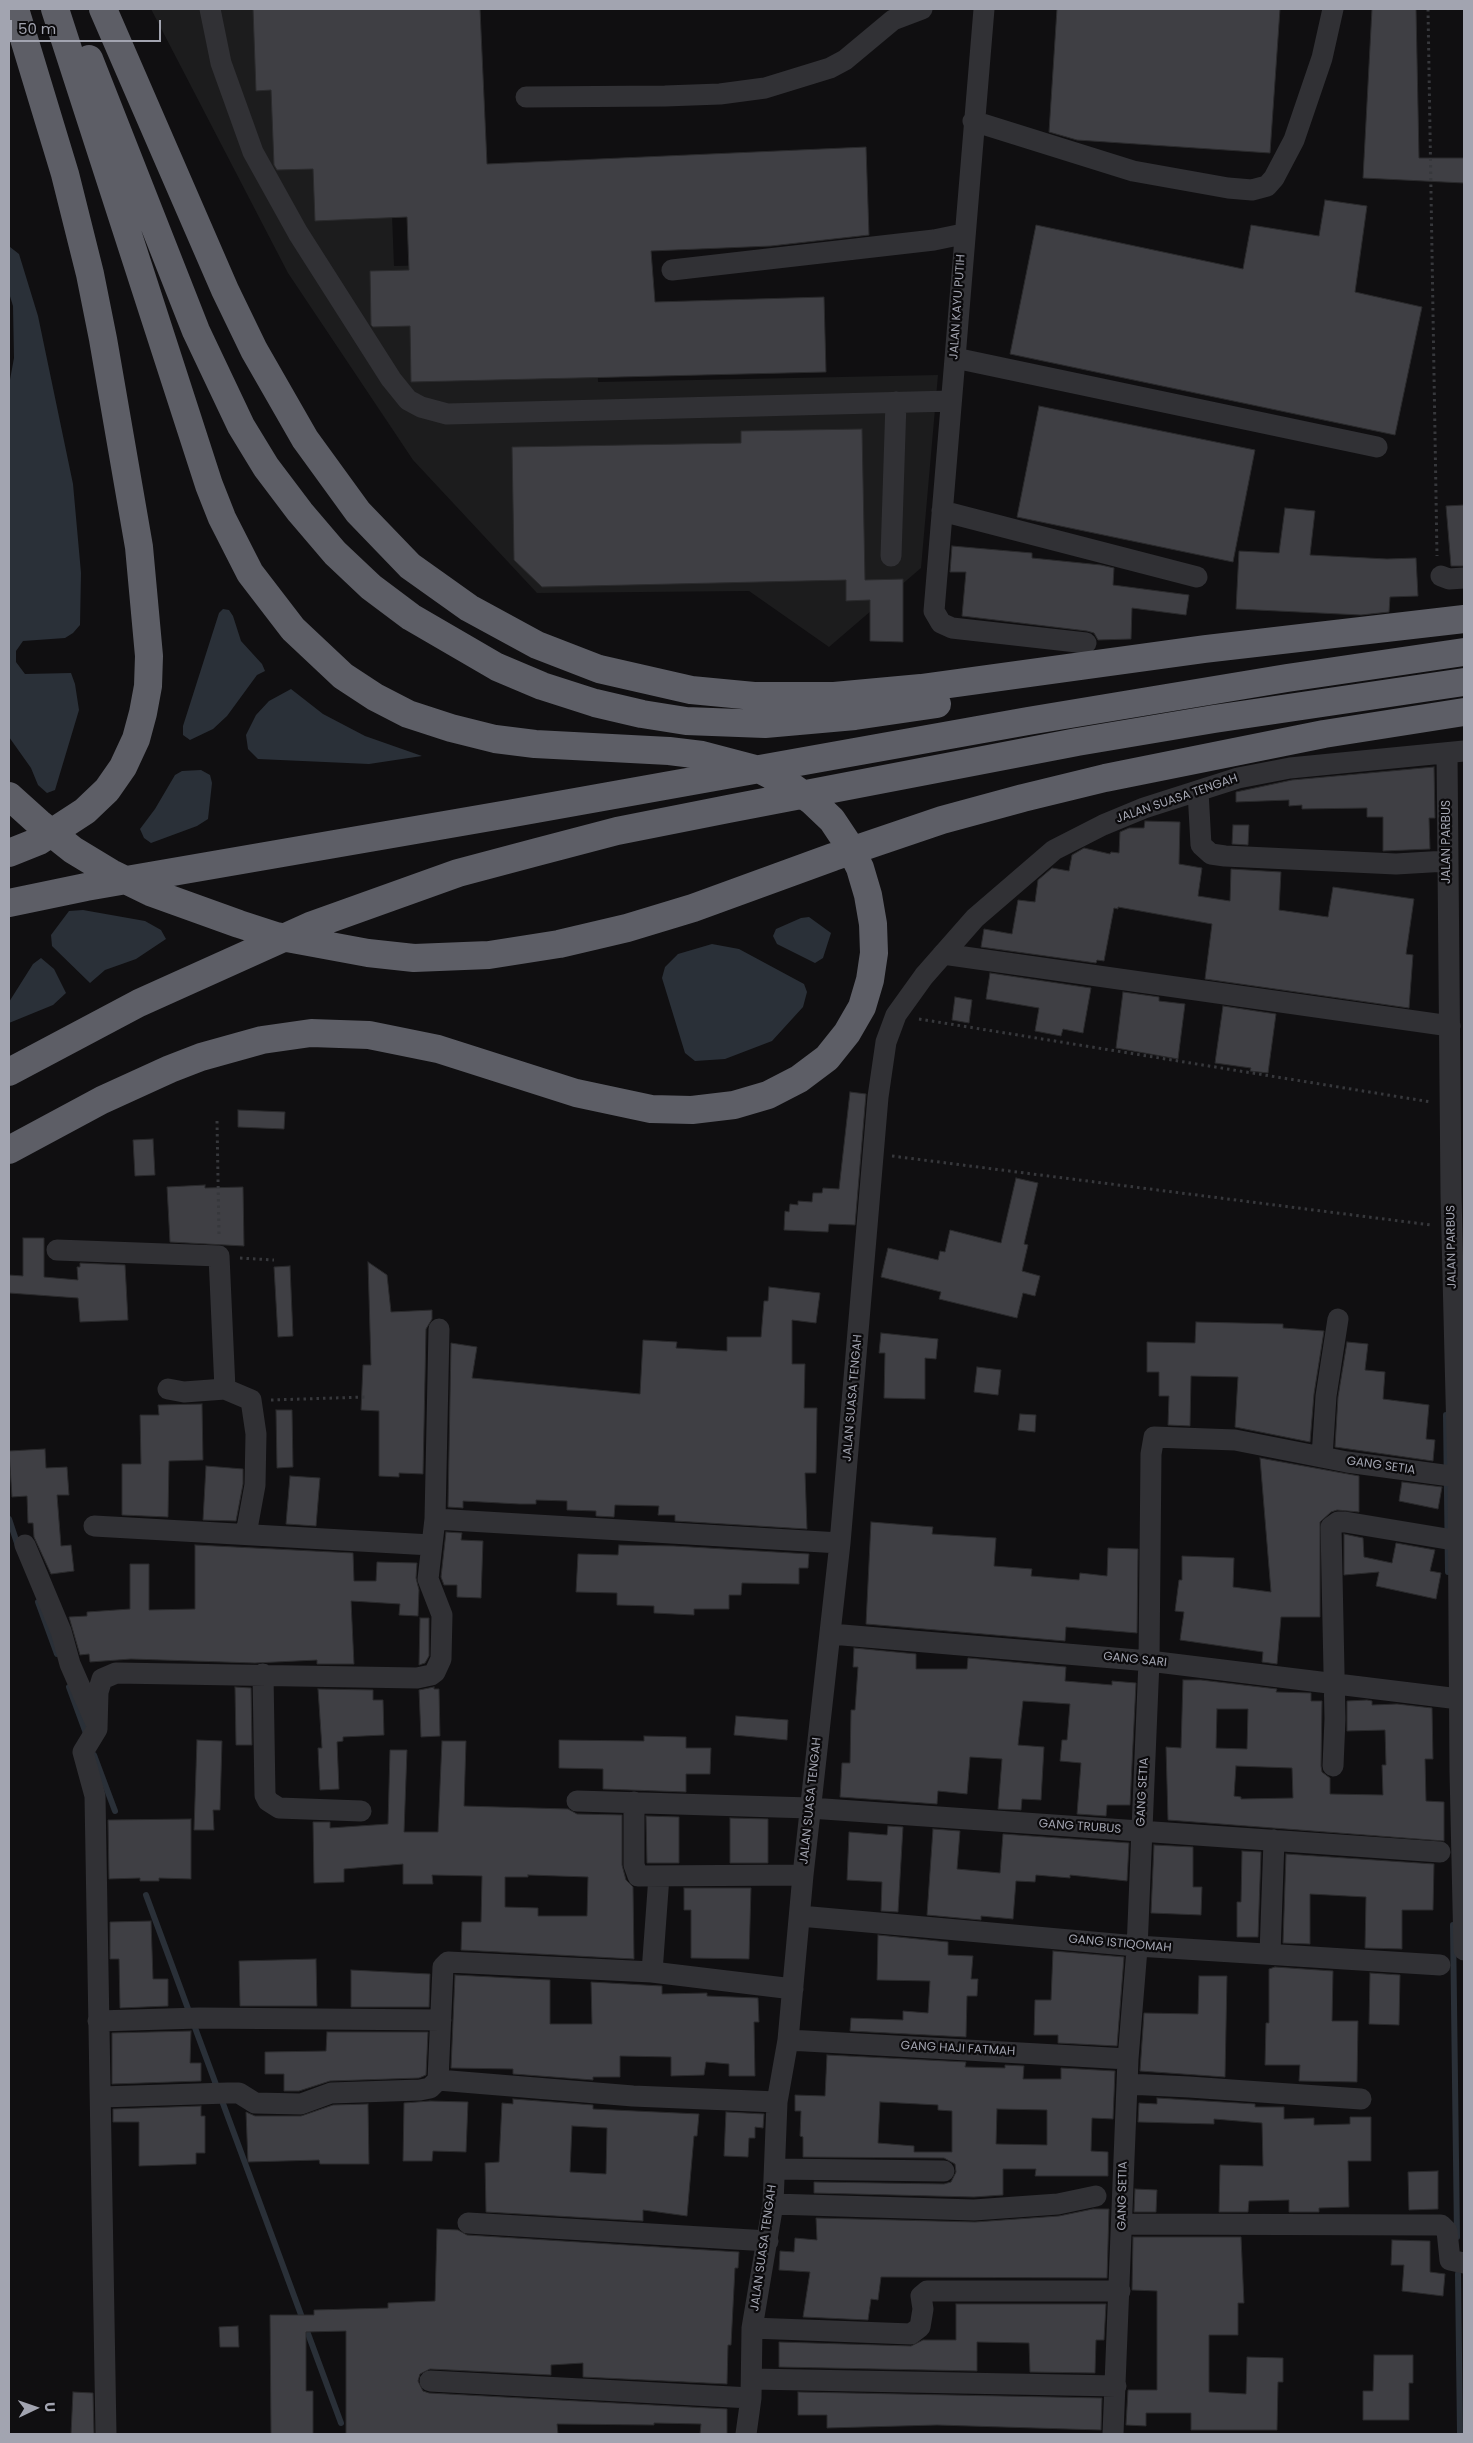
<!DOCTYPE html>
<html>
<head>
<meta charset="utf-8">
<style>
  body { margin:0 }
  #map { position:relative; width:1473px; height:2443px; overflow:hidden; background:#100f11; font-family:Poppins,sans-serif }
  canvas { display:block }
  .frame { position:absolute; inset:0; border:10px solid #a2a4b0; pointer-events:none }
  .north { position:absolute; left:10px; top:2383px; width:50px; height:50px; -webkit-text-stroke:4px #0b0a0c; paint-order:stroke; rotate:87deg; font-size:14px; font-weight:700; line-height:20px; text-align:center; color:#a2a4b0 }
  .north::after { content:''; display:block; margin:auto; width:18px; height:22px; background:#a2a4b0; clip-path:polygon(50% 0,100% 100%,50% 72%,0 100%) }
  .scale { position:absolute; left:10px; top:20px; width:151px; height:22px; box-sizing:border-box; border:2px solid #a2a4b0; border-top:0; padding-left:6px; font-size:15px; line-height:18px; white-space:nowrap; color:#a2a4b0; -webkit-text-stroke:4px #0b0a0c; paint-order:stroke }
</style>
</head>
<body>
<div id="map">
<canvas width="1473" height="2443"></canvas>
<div class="frame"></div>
<div class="north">U</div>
<div class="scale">50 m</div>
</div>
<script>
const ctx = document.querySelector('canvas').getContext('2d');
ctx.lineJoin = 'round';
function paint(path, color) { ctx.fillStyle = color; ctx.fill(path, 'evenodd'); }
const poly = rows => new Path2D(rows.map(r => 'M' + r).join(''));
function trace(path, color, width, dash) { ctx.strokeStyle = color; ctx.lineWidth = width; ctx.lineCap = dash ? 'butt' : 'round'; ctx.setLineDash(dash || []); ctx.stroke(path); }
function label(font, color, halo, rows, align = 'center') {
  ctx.font = font + ' Poppins,sans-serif'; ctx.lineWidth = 4.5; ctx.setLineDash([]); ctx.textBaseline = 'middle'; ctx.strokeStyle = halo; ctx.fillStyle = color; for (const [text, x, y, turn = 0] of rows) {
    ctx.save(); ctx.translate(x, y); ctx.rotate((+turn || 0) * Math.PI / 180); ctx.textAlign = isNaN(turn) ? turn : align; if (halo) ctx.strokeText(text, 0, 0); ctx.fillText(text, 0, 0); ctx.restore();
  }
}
const built = poly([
  [151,9,384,9,394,266,596,261,598,382,938,375,921,568,829,647,749,591,537,593,413,460,288,273]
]);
const water = poly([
  [10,247,19,254,38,316,73,484,81,573,80,625,73,633,65,638,23,641,16,651,16,662,25,674,71,673,75,684,79,710,55,790,47,793,38,785,31,768,9,737,9,385,14,358,13,306,9,293],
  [223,609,229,610,233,616,241,641,262,664,265,671,257,675,227,716,213,729,190,740,183,735,183,726,219,613],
  [291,689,323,714,365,736,422,756,369,764,258,759,248,749,246,735,256,715,269,701],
  [201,770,210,775,212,783,208,819,197,826,151,843,144,838,140,829,155,809,175,775,182,771],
  [83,910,145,921,161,930,166,939,136,959,105,970,90,983,52,946,51,935,69,911],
  [809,917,831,933,823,958,815,963,777,944,773,936,776,929,801,918],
  [712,944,739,949,804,984,807,992,803,1007,772,1041,725,1059,695,1061,685,1053,662,978,665,967,678,954],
  [41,958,54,969,66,993,53,1005,9,1023,9,1002,33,964]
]);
const stream = poly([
  [1446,1415,1448,1572],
  [9,1519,18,1546],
  [38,1602,57,1654],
  [69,1687,87,1736],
  [94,1755,115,1811],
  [146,1895,341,2423],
  [1453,1925,1457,2237],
  [1458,2274,1460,2434]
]);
const building = poly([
  [253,9,480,9,487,164,866,147,869,235,771,246,651,251,655,302,824,297,826,372,411,382,410,326,373,327,371,325,370,271,409,270,407,217,315,221,313,169,277,170,274,165,271,90,256,91,253,9],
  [1057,9,1280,9,1270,153,1077,140,1049,132,1057,9],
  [1372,9,1416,9,1419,158,1464,158,1464,183,1363,178,1372,9],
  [1325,200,1367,206,1355,292,1422,307,1395,435,1010,354,1036,225,1243,269,1251,225,1319,236,1325,200],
  [1039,406,1255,450,1233,562,1017,517,1039,406],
  [862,429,865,580,903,579,903,642,870,641,870,600,846,601,846,580,542,587,514,560,512,447,741,443,741,431,862,429],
  [1464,505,1464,566,1451,566,1446,506,1464,505],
  [1285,508,1315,511,1310,555,1387,559,1416,558,1418,596,1390,597,1389,612,1361,615,1236,609,1239,551,1279,553,1285,508],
  [952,546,1032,553,1032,558,1101,565,1114,568,1113,585,1189,595,1186,615,1132,608,1131,639,1098,640,1094,633,1087,631,962,616,966,572,950,572,952,546],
  [1434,767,1435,818,1429,818,1430,849,1383,851,1383,817,1367,817,1367,808,1302,809,1302,805,1289,806,1289,800,1236,802,1236,792,1292,780,1434,767],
  [1145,821,1180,822,1179,864,1202,868,1198,896,1230,901,1231,869,1281,872,1279,910,1328,917,1333,887,1414,899,1406,954,1413,955,1409,1008,1205,979,1212,924,1118,907,1118,909,1114,908,1104,961,1097,960,1096,963,981,947,984,929,1012,934,1018,900,1035,902,1038,880,1052,868,1069,871,1072,855,1084,848,1110,854,1111,852,1119,853,1120,832,1129,828,1144,828,1145,821],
  [1233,825,1249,825,1248,845,1232,844,1233,825],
  [990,973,1091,988,1083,1033,1063,1029,1061,1036,1035,1031,1039,1008,986,999,990,973],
  [1123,992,1159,997,1159,1001,1185,1004,1178,1059,1116,1048,1123,992],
  [955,997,972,1000,969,1023,952,1020,955,997],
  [1223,1006,1276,1014,1268,1073,1250,1071,1251,1068,1215,1063,1223,1006],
  [850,1092,866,1094,855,1225,829,1224,828,1232,784,1230,785,1211,789,1212,790,1204,798,1205,798,1201,812,1202,813,1193,822,1193,823,1188,839,1189,850,1092],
  [238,1110,285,1112,284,1129,238,1127,238,1110],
  [153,1139,155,1175,135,1176,133,1140,153,1139],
  [1016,1178,1038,1183,1024,1244,1028,1245,1022,1271,1040,1276,1035,1296,1023,1293,1017,1318,939,1299,941,1292,881,1277,888,1248,938,1260,940,1251,945,1252,950,1230,1001,1243,1016,1178],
  [205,1185,205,1188,243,1187,244,1246,170,1242,167,1187,205,1185],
  [23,1238,44,1238,44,1277,78,1280,77,1267,80,1267,80,1263,125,1265,128,1320,80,1322,78,1298,9,1293,9,1275,23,1276,23,1238],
  [368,1262,387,1275,391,1312,432,1310,432,1319,426,1329,423,1474,399,1473,399,1477,379,1476,379,1411,361,1410,363,1365,371,1365,368,1262],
  [290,1266,293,1336,278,1337,274,1267,290,1266],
  [769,1287,820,1293,816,1323,792,1320,792,1364,805,1364,804,1408,817,1408,816,1473,805,1473,807,1529,675,1521,675,1515,658,1515,659,1506,615,1505,614,1517,596,1516,596,1511,567,1510,567,1501,536,1500,536,1504,519,1504,463,1501,463,1508,448,1507,451,1343,477,1347,472,1378,640,1394,643,1340,677,1342,676,1348,727,1351,727,1337,761,1337,764,1301,768,1301,769,1287],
  [1196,1322,1283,1324,1283,1328,1324,1331,1314,1394,1310,1442,1235,1427,1238,1377,1191,1376,1190,1426,1168,1425,1169,1396,1159,1396,1159,1372,1147,1372,1147,1342,1195,1343,1196,1322],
  [881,1333,938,1339,936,1359,925,1358,925,1399,884,1398,885,1353,879,1353,881,1333],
  [1347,1342,1368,1344,1365,1370,1385,1372,1383,1399,1429,1405,1426,1439,1435,1440,1433,1461,1335,1447,1338,1397,1347,1342],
  [977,1367,1001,1370,998,1395,974,1392,977,1367],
  [202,1404,203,1460,169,1461,168,1517,122,1515,122,1464,141,1464,140,1415,159,1415,158,1405,202,1404],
  [276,1410,292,1410,293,1467,277,1468,276,1410],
  [1020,1414,1036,1415,1035,1432,1018,1430,1020,1414],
  [45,1449,46,1468,67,1467,69,1495,57,1495,61,1546,71,1545,74,1571,51,1574,34,1537,33,1523,28,1523,27,1496,12,1497,9,1451,45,1449],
  [1260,1458,1359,1476,1359,1512,1337,1510,1331,1512,1320,1522,1320,1617,1281,1617,1277,1664,1262,1662,1263,1652,1180,1640,1184,1612,1175,1611,1179,1580,1182,1580,1182,1556,1234,1558,1233,1587,1271,1592,1260,1458],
  [206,1466,243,1469,243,1484,236,1521,203,1520,206,1466],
  [290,1476,320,1478,316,1526,286,1524,290,1476],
  [1402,1482,1442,1487,1438,1509,1399,1501,1402,1482],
  [871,1522,933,1527,932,1534,996,1538,994,1566,1032,1569,1031,1576,1079,1580,1080,1573,1107,1576,1108,1548,1138,1549,1137,1633,1066,1627,1065,1641,866,1624,871,1522],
  [446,1532,462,1533,461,1540,483,1541,481,1598,457,1597,457,1585,444,1585,441,1577,446,1532],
  [1344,1534,1363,1538,1364,1557,1392,1563,1396,1543,1435,1550,1430,1571,1441,1573,1436,1599,1376,1586,1379,1572,1344,1575,1344,1534],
  [195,1545,353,1553,354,1581,376,1581,377,1562,417,1563,416,1578,419,1590,418,1616,399,1615,400,1604,351,1601,354,1664,317,1664,317,1660,255,1663,131,1659,90,1662,89,1654,80,1655,69,1617,87,1616,87,1612,130,1609,130,1564,149,1564,149,1610,195,1609,195,1545],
  [619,1545,674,1546,809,1554,808,1568,799,1568,799,1584,742,1583,741,1595,729,1595,729,1609,694,1609,694,1615,654,1613,654,1606,617,1605,617,1593,576,1592,578,1554,618,1555,619,1545],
  [420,1618,429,1618,429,1656,425,1663,419,1665,420,1618],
  [854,1648,916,1654,916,1669,967,1669,968,1658,1066,1667,1065,1681,1112,1685,1112,1681,1136,1683,1130,1805,1107,1805,1106,1816,1077,1814,1081,1763,1060,1761,1062,1740,1067,1740,1070,1704,1023,1701,1018,1745,1044,1747,1041,1800,1022,1799,1021,1810,998,1809,1002,1759,970,1757,967,1794,938,1791,937,1804,840,1797,842,1763,850,1763,851,1710,855,1710,858,1667,853,1667,854,1648],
  [1183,1680,1201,1680,1277,1689,1276,1692,1311,1693,1311,1701,1322,1701,1321,1766,1322,1772,1330,1778,1330,1794,1383,1795,1382,1765,1386,1765,1385,1730,1347,1731,1347,1701,1367,1700,1372,1701,1372,1705,1397,1704,1432,1708,1433,1759,1425,1759,1426,1801,1444,1802,1444,1841,1168,1820,1166,1747,1181,1748,1183,1680],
  [1217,1709,1248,1709,1247,1749,1216,1748,1217,1709],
  [1236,1766,1292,1768,1293,1798,1241,1799,1241,1797,1234,1796,1236,1766],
  [235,1687,251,1688,252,1745,236,1745,235,1687],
  [434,1687,434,1689,439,1689,440,1736,421,1737,419,1690,434,1687],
  [318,1689,373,1690,373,1700,383,1700,384,1735,343,1737,343,1741,337,1742,339,1789,320,1790,318,1748,322,1748,318,1689],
  [736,1716,788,1720,787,1740,734,1735,736,1716],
  [644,1736,686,1737,686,1748,711,1748,710,1774,686,1774,686,1792,603,1789,603,1769,559,1768,559,1740,644,1741,644,1736],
  [197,1740,222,1741,220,1810,213,1810,214,1830,194,1830,197,1740],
  [442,1741,466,1741,464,1806,568,1809,577,1814,622,1815,622,1865,626,1880,633,1887,634,1959,461,1950,462,1922,481,1922,482,1876,432,1875,433,1884,403,1884,403,1864,344,1869,344,1882,314,1883,313,1822,330,1822,330,1828,388,1824,390,1750,407,1750,404,1832,438,1832,442,1741],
  [528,1875,588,1877,587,1916,538,1916,538,1908,505,1907,505,1877,528,1877,528,1875],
  [646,1816,679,1817,679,1863,647,1863,646,1816],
  [730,1818,768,1819,768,1863,730,1863,730,1818],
  [191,1819,191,1879,159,1878,159,1881,140,1881,140,1878,109,1879,108,1820,191,1819],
  [888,1826,903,1827,898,1912,881,1911,882,1882,847,1880,849,1832,887,1835,888,1826],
  [933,1829,960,1831,957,1869,1000,1873,1003,1834,1129,1843,1127,1881,1070,1875,1070,1878,1036,1875,1035,1882,1016,1881,1013,1919,981,1916,981,1920,927,1915,933,1829],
  [1154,1845,1193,1847,1193,1887,1202,1887,1201,1915,1151,1913,1154,1845],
  [1242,1851,1261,1852,1258,1937,1237,1937,1237,1902,1241,1902,1242,1851],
  [1286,1854,1434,1864,1433,1910,1402,1910,1402,1949,1365,1948,1366,1897,1310,1894,1310,1944,1283,1943,1286,1854],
  [684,1888,751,1888,749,1959,691,1958,691,1910,684,1910,684,1888],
  [151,1921,153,1979,168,1979,168,2006,120,2008,119,1959,110,1959,110,1922,151,1921],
  [878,1935,948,1942,948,1955,973,1956,971,1979,978,1979,977,1996,967,1996,966,2037,850,2031,851,2018,903,2020,903,2011,928,2013,930,1981,877,1980,878,1935],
  [1053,1951,1124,1957,1117,2046,1058,2043,1058,2035,1034,2035,1035,2000,1051,2000,1053,1951],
  [316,1959,317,2006,240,2006,239,1961,316,1959],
  [1275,1967,1333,1971,1332,2021,1358,2021,1357,2082,1299,2081,1300,2065,1265,2065,1266,2023,1269,2023,1269,1969,1275,1967],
  [351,1970,430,1974,429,2007,351,2007,351,1970],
  [1370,1973,1400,1975,1399,2025,1369,2024,1370,1973],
  [455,1975,550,1980,550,2024,592,2024,591,1982,662,1986,662,1994,707,1993,707,1996,758,1998,759,2022,754,2022,755,2076,729,2076,729,2064,706,2062,704,2075,671,2076,671,2057,620,2056,620,2077,593,2077,593,2080,513,2074,513,2069,451,2068,455,1975],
  [1199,1976,1227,1976,1225,2077,1140,2071,1144,2013,1198,2014,1199,1976],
  [191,2031,190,2063,201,2063,201,2081,112,2084,112,2033,191,2031],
  [327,2032,428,2032,426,2075,419,2078,330,2081,299,2091,284,2091,284,2074,265,2074,265,2052,326,2051,327,2032],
  [827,2055,966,2062,965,2067,1005,2068,1005,2065,1024,2066,1023,2079,1061,2079,1061,2068,1115,2071,1113,2119,1092,2118,1091,2151,1108,2152,1108,2176,1035,2176,1036,2169,1003,2169,1003,2195,974,2197,814,2193,814,2182,944,2184,951,2182,956,2172,955,2164,944,2158,803,2157,803,2137,800,2136,801,2111,795,2111,795,2095,825,2096,827,2055],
  [880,2102,938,2105,938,2110,952,2111,952,2152,914,2152,914,2146,878,2143,880,2102],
  [997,2109,1047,2110,1047,2145,996,2144,997,2109],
  [1157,2098,1255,2104,1255,2107,1284,2107,1284,2119,1314,2118,1314,2125,1350,2124,1350,2117,1371,2117,1371,2161,1348,2161,1349,2207,1319,2208,1319,2212,1289,2212,1289,2200,1249,2201,1248,2212,1219,2212,1220,2165,1263,2166,1262,2123,1214,2119,1214,2124,1138,2122,1139,2103,1157,2104,1157,2098],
  [513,2099,593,2105,593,2109,699,2114,697,2136,694,2136,687,2216,643,2210,643,2221,486,2212,485,2163,499,2162,502,2103,513,2104,513,2099],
  [572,2126,607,2128,606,2174,570,2172,572,2126],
  [430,2101,468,2102,466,2152,433,2151,432,2161,403,2161,404,2103,430,2101],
  [368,2104,369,2164,320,2164,319,2160,248,2162,246,2112,255,2116,301,2116,333,2105,368,2104],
  [201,2106,201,2116,205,2116,205,2153,196,2153,196,2164,139,2166,139,2122,113,2122,113,2109,201,2106],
  [726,2112,764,2114,763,2128,755,2127,755,2138,749,2138,748,2157,724,2156,726,2112],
  [1438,2171,1438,2209,1409,2210,1408,2172,1438,2171],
  [1135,2189,1157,2190,1156,2212,1134,2212,1135,2189],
  [1093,2209,1109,2209,1107,2278,881,2277,878,2300,871,2299,868,2320,803,2317,810,2272,779,2270,780,2251,794,2252,795,2238,817,2240,816,2218,975,2222,1059,2216,1093,2209],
  [437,2229,458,2230,467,2235,739,2252,738,2268,735,2268,731,2345,728,2345,727,2384,583,2377,583,2363,551,2365,551,2375,430,2369,420,2374,418,2381,423,2391,429,2393,727,2409,727,2434,700,2434,701,2424,654,2423,654,2425,557,2424,558,2434,346,2434,346,2331,306,2332,306,2391,313,2391,313,2434,271,2434,270,2315,314,2315,314,2310,388,2308,388,2303,435,2301,437,2229],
  [1133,2237,1241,2237,1244,2303,1238,2303,1238,2335,1209,2335,1209,2392,1246,2394,1247,2357,1283,2358,1283,2382,1278,2382,1277,2430,1191,2430,1191,2413,1146,2413,1146,2426,1126,2425,1128,2390,1157,2390,1157,2291,1132,2290,1133,2237],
  [1392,2240,1430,2241,1430,2272,1445,2274,1443,2296,1402,2291,1404,2265,1391,2265,1392,2240],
  [956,2304,1106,2304,1104,2340,1096,2340,1095,2373,1030,2372,1029,2343,977,2342,977,2371,779,2367,779,2342,911,2346,923,2340,956,2340,956,2304],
  [238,2326,239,2347,220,2347,219,2327,238,2326],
  [1374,2355,1413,2355,1413,2383,1409,2383,1409,2420,1363,2420,1363,2391,1373,2391,1374,2355],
  [73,2392,93,2393,94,2434,71,2434,73,2392],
  [798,2392,1102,2398,1101,2430,937,2425,827,2428,827,2415,798,2415,798,2392]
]);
const path = poly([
  [1428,9,1437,556],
  [919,1019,1431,1102],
  [217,1121,219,1235],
  [892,1156,1431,1225],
  [240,1258,274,1260],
  [271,1400,366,1397]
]);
const minor = poly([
  [210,9,221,63,253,152,298,233,391,379,408,400,421,407,447,414,951,401],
  [984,9,934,611,941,623,952,628,1086,643],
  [526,97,665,96,720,94,765,88,830,68,845,60,893,20,922,9],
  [973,121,1133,171,1228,188,1252,190,1267,186,1274,178,1294,140,1322,58,1333,9],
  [672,270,934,240,963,234],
  [955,358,1377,447],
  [942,511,1197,577],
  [891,556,896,402],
  [1441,576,1449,579,1464,578],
  [1447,753,1451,1195,1458,1477,1460,1771,1464,1950],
  [1198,791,1201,845,1211,854,1225,856,1396,864,1447,861],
  [943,954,1450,1026],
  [57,1250,219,1256,225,1389],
  [168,1389,184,1392,225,1389,251,1400,256,1434,255,1485,246,1534],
  [1322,1457,1326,1396,1338,1319],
  [435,1519,439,1329],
  [94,1526,431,1545],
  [25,1545,61,1631,70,1664,95,1721],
  [831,1634,1149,1661,1459,1699],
  [263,1674,265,1795,268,1801,279,1808,361,1811],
  [1333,1766,1335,1719,1331,1527,1338,1522,1345,1522,1459,1541],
  [577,1801,810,1808,1440,1852],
  [634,1802,634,1865,638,1876,803,1875],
  [800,1916,1137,1946,1440,1965],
  [1270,1954,1274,1840],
  [652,1972,659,1876],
  [98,2021,199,2018,441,2020],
  [788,2040,1128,2059],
  [438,2080,633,2096,777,2102],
  [1127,2084,1189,2087,1361,2099],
  [101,2097,228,2093,239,2093,255,2103,301,2104,331,2093,420,2090,430,2088,438,2080,443,1967,448,1962,652,1972,793,1989],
  [775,2169,944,2171],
  [773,2204,974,2210,1058,2204,1096,2196],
  [468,2223,768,2241],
  [1123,2224,1441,2225,1447,2231,1450,2260,1464,2263],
  [752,2328,911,2334,920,2327,923,2309,921,2296,927,2291,1120,2291],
  [752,2379,1116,2386],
  [430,2381,751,2398],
  [106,2434,95,1796,83,1752,97,1729,98,1692,102,1679,116,1673,417,1678,431,1675,435,1672,441,1659,442,1615,428,1579,435,1519,840,1543],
  [746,2434,751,2398,752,2328,773,2204,777,2102,788,2040,803,1875,840,1543,878,1097,886,1042,896,1015,924,976,975,918,1054,850,1103,825,1144,808,1238,778,1290,768,1464,751],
  [1113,2434,1128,2059,1137,1949,1149,1661,1151,1454,1154,1437,1235,1440,1347,1462,1458,1477]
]);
const highway = poly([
  [103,9,225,290,254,350,305,439,358,512,410,566,469,608,537,645,599,669,691,690,754,696,834,696,921,688,1205,649,1464,619],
  [89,59,196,331,241,426,266,467,300,512,335,553,371,587,411,617,497,667,542,686,595,703,642,714,686,721,765,724,855,716,937,704],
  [9,796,39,823,73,850,111,873,150,892,239,924,276,936,368,953,414,958,489,955,559,944,627,928,693,908,833,857,942,820,1023,798,1105,778,1324,734,1464,712],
  [9,853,39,841,85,811,107,790,123,767,136,739,143,713,148,686,149,656,139,547,103,339,90,274,65,174,15,9],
  [9,903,86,887,508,814,1028,721,1287,678,1464,652],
  [9,1072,139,1003,310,926,458,873,537,852,617,831,728,809,1077,742,1214,719,1464,682],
  [9,1150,102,1100,170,1069,201,1057,262,1040,311,1033,369,1035,438,1049,576,1093,651,1109,692,1110,734,1105,768,1095,799,1079,827,1058,847,1033,862,1007,870,980,874,953,873,924,868,895,860,868,848,844,832,820,812,801,788,784,763,771,702,755,669,751,535,744,495,739,451,728,408,714,375,697,343,676,293,629,250,573,222,518,209,485,55,9]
]);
const streetNames = [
  ["JALAN KAYU PUTIH",958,307,-86],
  ["JALAN SUASA TENGAH",1177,799,-19],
  ["JALAN PARBUS",1447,842,-90],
  ["JALAN PARBUS",1452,1247,-91],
  ["JALAN SUASA TENGAH",853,1398,-85],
  ["GANG SETIA",1381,1466,8],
  ["GANG SARI",1135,1660,6],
  ["GANG SETIA",1143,1792,-87],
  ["JALAN SUASA TENGAH",811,1801,-84],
  ["GANG TRUBUS",1080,1827,4],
  ["GANG ISTIQOMAH",1120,1944,5],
  ["GANG HAJI FATMAH",958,2049,3],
  ["GANG SETIA",1123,2196,-89],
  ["JALAN SUASA TENGAH",764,2248,-82]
];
paint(built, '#1c1c1d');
paint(water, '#2a3038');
trace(stream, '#2a3038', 6);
paint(building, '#3f3f44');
trace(building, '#2a2a2c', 1);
trace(path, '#37383c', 3, [2.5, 4]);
trace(minor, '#313135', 21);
trace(highway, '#5d5e66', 28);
label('12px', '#a2a4b0', '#0b0a0c', streetNames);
</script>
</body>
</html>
